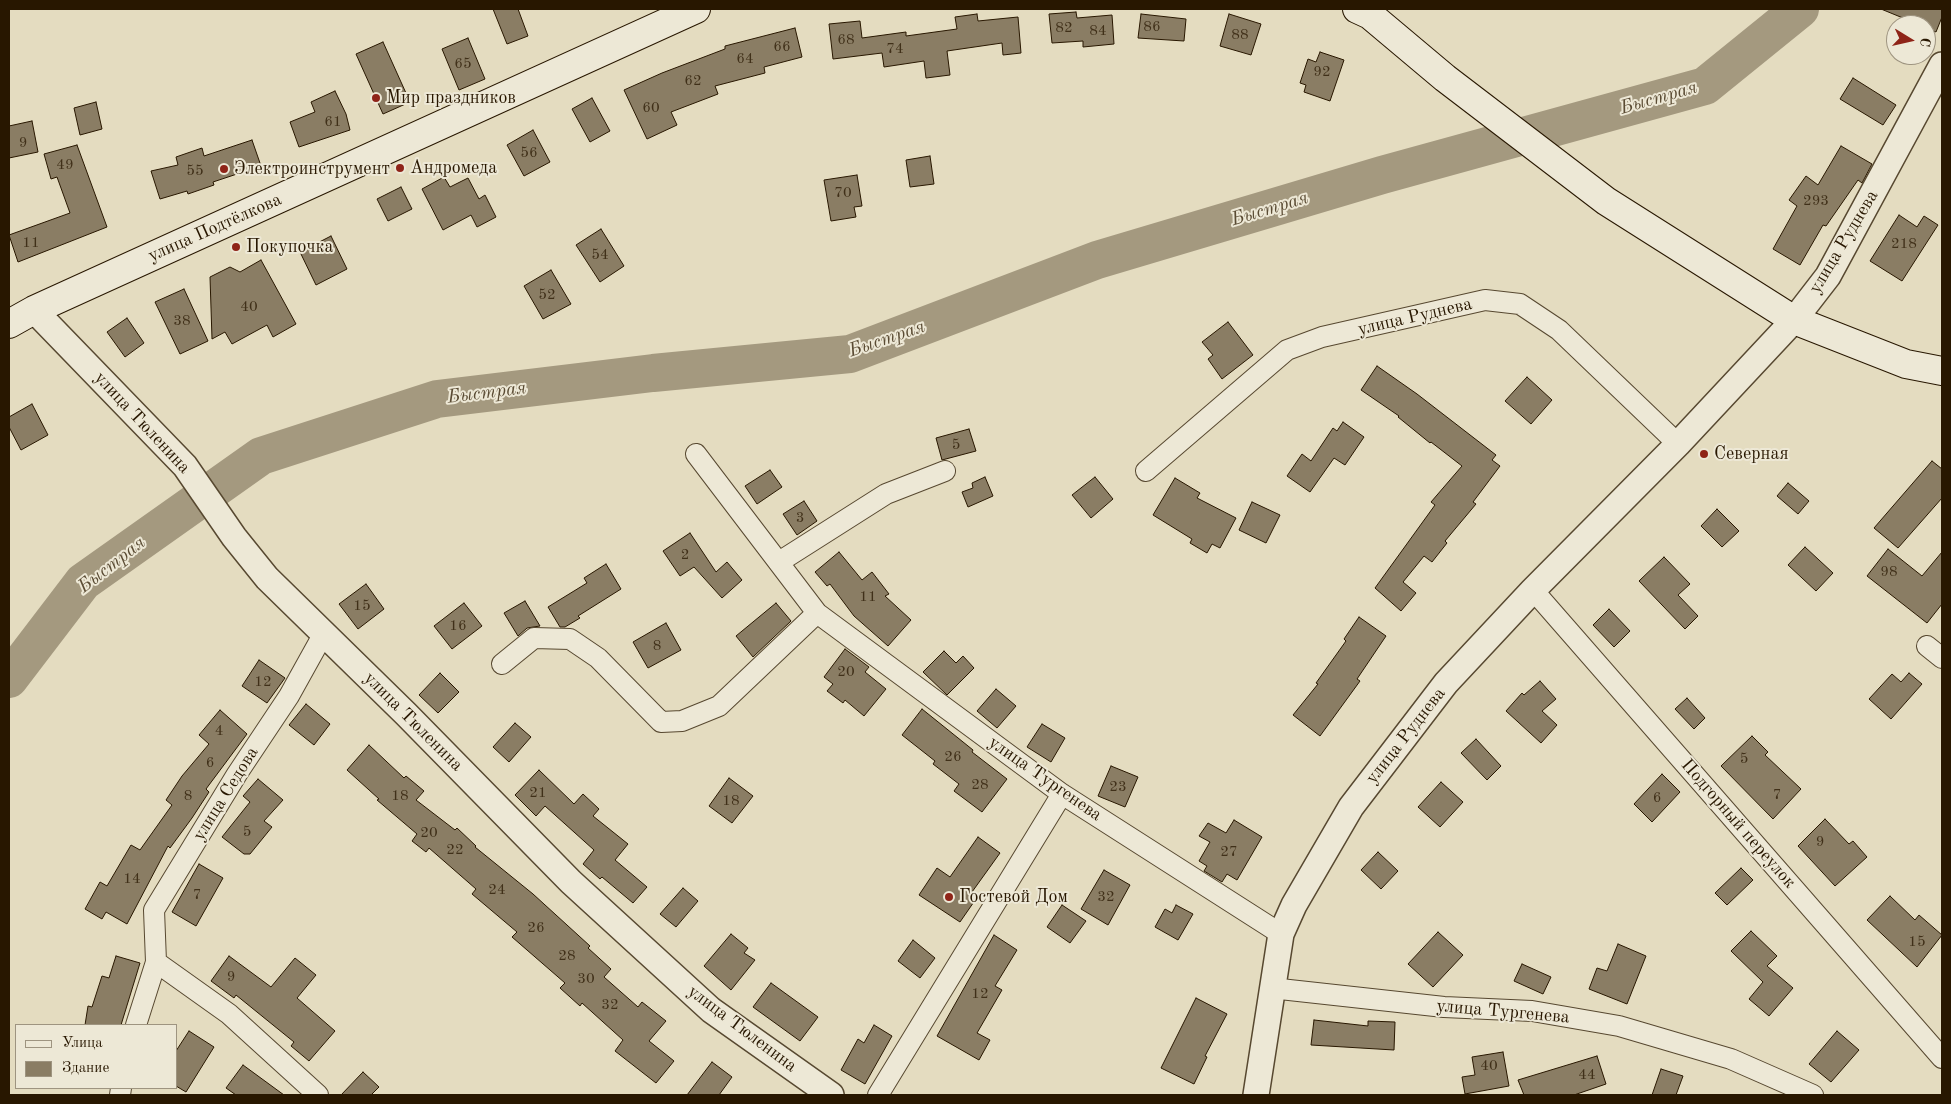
<!DOCTYPE html>
<html>
<head>
<meta charset="utf-8">
<style>
  body { margin:0 }
  #map { position:relative; width:1951px; height:1104px; overflow:hidden; background:#e4dcc0; font-family:"Old Standard TT",serif }
  canvas { display:block }
  .frame { position:absolute; inset:0; border:10px solid #281700; pointer-events:none }
  .legend { position:absolute; left:15px; top:1024px; width:162px; height:65px; box-sizing:border-box; background:#ede8d6; border:1px solid #9e9480; margin:0; padding:6px 9px; list-style:none; font-size:15px; color:#281700 }
  .legend li { display:flex; align-items:center; gap:10px; height:25px }
  .legend b { width:25px; border:1px solid #9e9480 }
  .north { position:absolute; left:1886px; top:15px; width:50px; height:50px; box-sizing:border-box; background:#ede8d6; border:1px solid #9e9480; border-radius:50%; rotate:99deg; font-size:14px; font-weight:700; line-height:20px; text-align:center; color:#281700 }
  .north::after { content:''; display:block; margin:auto; width:18px; height:22px; background:#8f2418; clip-path:polygon(50% 0,100% 100%,50% 72%,0 100%) }
</style>
</head>
<body>
<div id="map">
<canvas width="1951" height="1104"></canvas>
<div class="frame"></div>
<ul class="legend">
<li><b style="height:6px;background:#ede8d6"></b>Улица</li>
<li><b style="height:14px;background:#8a7d64"></b>Здание</li>
</ul>
<div class="north">С</div>
</div>
<script>
const ctx = document.querySelector('canvas').getContext('2d');
ctx.lineJoin = 'round';
const poly = rows => new Path2D(rows.map(r => 'M' + r).join(''));
function trace(path, color, width, dash) { ctx.strokeStyle = color; ctx.lineWidth = width; ctx.lineCap = dash ? 'butt' : 'round'; ctx.setLineDash(dash || []); ctx.stroke(path); }
function paint(path, color) { ctx.fillStyle = color; ctx.fill(path, 'evenodd'); }
function label(font, color, halo, rows, align = 'center') {
  ctx.font = font + ' "Old Standard TT",serif'; ctx.lineWidth = 4; ctx.setLineDash([]); ctx.textBaseline = 'middle'; ctx.strokeStyle = halo; ctx.fillStyle = color; for (const [text, x, y, turn = 0] of rows) {
    ctx.save(); ctx.translate(x, y); ctx.rotate((+turn || 0) * Math.PI / 180); ctx.textAlign = isNaN(turn) ? turn : align; if (halo) ctx.strokeText(text, 0, 0); ctx.fillText(text, 0, 0); ctx.restore();
  }
}
const river = poly([
  [9,679,83,582,261,456,437,399,653,373,850,354,1097,260,1382,175,1705,86,1800,9]
]);
const building = poly([
  [493,9,518,9,528,36,507,44,493,9],
  [1881,9,1942,9,1942,17,1936,32,1926,28,1926,25,1920,25,1881,9],
  [1076,12,1077,18,1112,15,1114,44,1083,47,1083,41,1052,43,1049,14,1076,12],
  [977,14,978,21,1018,17,1021,53,1003,55,1002,43,947,51,950,75,926,78,924,61,884,67,882,53,833,59,829,24,860,21,862,38,906,32,906,36,957,29,955,17,977,14],
  [1141,14,1186,19,1184,41,1138,38,1141,14],
  [1229,14,1261,24,1251,55,1220,46,1229,14],
  [795,28,802,57,764,67,765,73,715,86,718,94,671,112,677,125,647,139,624,90,662,73,725,49,725,46,795,28],
  [468,38,485,79,459,90,442,49,468,38],
  [383,42,410,102,383,114,356,54,383,42],
  [1320,52,1344,60,1330,101,1304,92,1306,85,1300,83,1308,59,1316,62,1320,52],
  [1853,78,1896,105,1883,125,1840,99,1853,78],
  [335,91,346,114,350,130,299,147,290,122,315,112,311,102,335,91],
  [592,98,610,131,590,142,572,109,592,98],
  [96,102,102,129,80,135,74,108,96,102],
  [32,121,38,152,9,158,9,126,32,121],
  [533,130,550,162,524,176,507,145,533,130],
  [252,140,261,166,213,182,214,185,188,194,187,191,160,199,151,171,178,165,176,157,202,148,204,156,252,140],
  [77,145,107,227,18,262,9,235,70,213,57,177,51,179,44,154,77,145],
  [1841,146,1872,164,1862,183,1858,180,1826,226,1823,225,1800,265,1773,249,1797,206,1789,200,1806,176,1818,185,1841,146],
  [930,156,934,184,910,187,906,160,930,156],
  [857,175,862,206,854,207,856,217,831,221,824,180,857,175],
  [444,177,450,187,468,178,479,199,485,195,496,217,477,227,471,215,443,230,422,189,444,177],
  [401,187,412,209,388,221,377,199,401,187],
  [1899,215,1917,227,1924,216,1938,225,1902,281,1870,261,1899,215],
  [601,229,624,266,600,282,576,245,601,229],
  [331,236,347,269,316,285,300,252,331,236],
  [261,260,296,324,273,337,267,325,232,344,225,332,212,339,210,277,230,267,240,272,261,260],
  [551,270,571,304,543,319,524,286,551,270],
  [184,289,208,341,180,354,155,302,184,289],
  [127,318,144,343,125,357,107,332,127,318],
  [1228,322,1253,355,1222,379,1208,359,1213,355,1202,342,1228,322],
  [1377,366,1417,394,1496,455,1492,460,1500,466,1473,502,1476,504,1445,541,1447,543,1432,562,1424,556,1403,582,1416,593,1401,611,1375,588,1435,505,1431,502,1462,466,1431,442,1430,443,1398,417,1399,416,1361,390,1377,366],
  [1527,377,1552,400,1531,424,1505,401,1527,377],
  [32,404,48,435,21,450,9,427,9,417,32,404],
  [1343,422,1364,437,1345,465,1334,458,1310,492,1287,476,1302,454,1311,461,1333,428,1337,431,1343,422],
  [969,429,976,451,942,460,936,438,969,429],
  [1932,461,1942,469,1942,498,1898,548,1874,528,1932,461],
  [770,470,782,487,757,504,745,486,770,470],
  [985,477,993,496,968,507,962,492,973,488,972,483,985,477],
  [1095,477,1113,499,1091,518,1072,495,1095,477],
  [1175,478,1200,493,1197,498,1236,518,1220,548,1212,544,1207,553,1190,543,1192,539,1153,515,1175,478],
  [1788,483,1809,501,1798,514,1777,496,1788,483],
  [804,501,817,521,797,535,783,514,804,501],
  [1252,502,1280,515,1266,543,1239,530,1252,502],
  [1717,509,1739,531,1722,547,1701,526,1717,509],
  [690,533,716,572,727,562,742,580,722,598,694,567,680,576,663,551,690,533],
  [1805,547,1833,573,1816,591,1788,565,1805,547],
  [1888,549,1922,576,1942,552,1942,604,1927,623,1867,576,1888,549],
  [839,552,862,580,872,572,889,594,885,596,911,620,888,646,854,616,830,584,827,586,815,572,839,552],
  [1664,557,1690,584,1678,595,1698,616,1685,629,1639,581,1664,557],
  [606,564,621,589,578,616,580,618,565,627,560,627,548,607,587,583,584,578,606,564],
  [366,584,384,609,358,629,339,604,366,584],
  [525,601,540,626,527,628,518,636,504,613,525,601],
  [464,603,482,626,452,649,434,626,464,603],
  [776,603,791,621,753,657,736,636,776,603],
  [1609,609,1630,631,1614,647,1593,625,1609,609],
  [1359,617,1386,636,1357,679,1360,681,1320,736,1293,715,1318,684,1316,683,1346,641,1344,639,1359,617],
  [666,623,681,650,648,668,633,642,666,623],
  [845,649,869,667,865,672,886,689,864,716,845,700,843,703,827,691,833,684,824,677,845,649],
  [944,651,956,663,963,656,974,668,947,695,923,672,944,651],
  [259,660,285,678,267,703,242,686,259,660],
  [440,673,459,692,438,713,419,695,440,673],
  [1909,673,1922,684,1891,719,1869,699,1892,674,1901,682,1909,673],
  [1540,681,1556,699,1542,711,1557,725,1541,743,1506,711,1522,693,1524,695,1540,681],
  [996,689,1016,706,997,728,977,711,996,689],
  [1687,698,1705,718,1694,729,1675,709,1687,698],
  [306,704,330,724,314,745,289,725,306,704],
  [922,709,973,750,972,752,1007,779,982,812,954,791,959,784,933,764,935,761,902,735,922,709],
  [220,710,247,734,206,789,209,792,192,818,170,848,168,846,127,924,106,912,102,919,85,909,100,882,107,886,131,845,140,850,172,805,166,800,182,776,209,744,199,735,220,710],
  [515,723,531,737,509,762,493,747,515,723],
  [1042,724,1065,738,1051,762,1027,747,1042,724],
  [1752,736,1768,752,1765,755,1801,789,1773,819,1721,766,1752,736],
  [1476,739,1501,766,1487,780,1461,753,1476,739],
  [369,745,404,778,406,776,424,791,416,800,455,830,457,828,476,846,475,847,533,894,590,946,588,948,611,969,604,977,638,1007,642,1002,666,1021,649,1041,674,1061,656,1083,615,1051,623,1040,582,1003,580,1006,560,988,565,983,512,937,517,932,472,894,476,889,429,848,426,852,412,841,417,834,377,800,379,799,347,770,369,745],
  [1111,766,1138,777,1125,807,1098,796,1111,766],
  [539,770,574,804,583,794,599,809,593,816,628,844,615,860,647,887,633,903,602,877,600,879,583,864,594,850,545,806,536,816,515,795,539,770],
  [1662,774,1680,792,1652,822,1634,804,1662,774],
  [729,778,753,796,732,823,709,806,729,778],
  [258,779,283,800,264,821,272,827,250,854,244,854,222,837,250,802,243,796,258,779],
  [1441,782,1463,802,1440,827,1418,807,1441,782],
  [1825,819,1849,844,1853,841,1867,857,1835,886,1798,846,1825,819],
  [1234,820,1262,837,1237,880,1227,874,1222,882,1204,871,1207,866,1199,861,1210,842,1199,836,1208,823,1226,833,1234,820],
  [978,837,1000,853,972,892,978,896,960,922,919,895,937,868,950,877,978,837],
  [1378,852,1398,871,1381,889,1361,870,1378,852],
  [199,864,223,878,196,926,172,912,199,864],
  [1741,868,1753,880,1727,905,1715,893,1741,868],
  [1104,870,1130,885,1108,925,1081,909,1104,870],
  [683,888,698,901,676,927,660,914,683,888],
  [1890,896,1915,920,1919,915,1942,935,1917,967,1867,920,1890,896],
  [1062,905,1086,921,1070,943,1047,927,1062,905],
  [1176,905,1193,914,1178,940,1155,927,1165,909,1172,913,1176,905],
  [1751,931,1777,956,1767,966,1793,988,1769,1016,1749,999,1763,982,1731,951,1751,931],
  [1438,932,1463,955,1433,987,1408,964,1438,932],
  [731,934,748,948,744,953,755,960,731,990,704,966,731,934],
  [994,935,1017,950,995,986,1002,990,977,1033,990,1040,979,1060,937,1036,994,935],
  [913,940,935,958,920,978,898,961,913,940],
  [1618,944,1646,956,1627,1004,1589,989,1597,968,1607,971,1618,944],
  [116,956,140,963,121,1025,85,1025,88,1006,92,1007,102,976,109,978,116,956],
  [229,956,271,987,295,958,316,975,297,998,335,1031,309,1061,291,1046,294,1042,236,995,234,998,211,981,229,956],
  [1522,964,1551,977,1543,994,1514,981,1522,964],
  [771,983,818,1017,800,1041,753,1007,771,983],
  [1196,998,1227,1014,1205,1056,1207,1057,1194,1084,1161,1068,1196,998],
  [1314,1020,1368,1026,1368,1021,1395,1022,1394,1050,1311,1045,1314,1020],
  [874,1025,892,1036,865,1084,841,1070,858,1039,864,1043,874,1025],
  [189,1031,214,1047,186,1092,176,1086,176,1051,189,1031],
  [1837,1031,1859,1050,1831,1082,1809,1064,1837,1031],
  [1503,1052,1509,1086,1465,1094,1462,1077,1475,1075,1472,1057,1503,1052],
  [1597,1056,1606,1084,1574,1095,1524,1095,1518,1080,1597,1056],
  [712,1062,732,1077,719,1095,687,1095,712,1062],
  [243,1065,284,1095,236,1095,226,1088,243,1065],
  [1661,1069,1683,1076,1676,1095,1652,1095,1661,1069],
  [363,1072,379,1087,371,1095,341,1095,363,1072]
]);
const minor = poly([
  [696,454,817,613,1062,794,1281,934],
  [1146,471,1287,350,1322,337,1485,300,1520,304,1559,330,1678,444],
  [779,562,886,494,945,471],
  [1533,590,1942,1058],
  [1927,646,1942,658],
  [502,664,534,638,570,639,598,658,661,722,682,721,719,706,817,613],
  [156,962,229,1014,318,1095],
  [1271,988,1444,1007,1532,1011,1619,1026,1731,1059,1813,1095],
  [136,1025,156,962,154,910,237,774,289,696,324,633],
  [120,1095,121,1088],
  [878,1095,1062,794]
]);
const tertiary = poly([
  [34,310,185,466,234,537,267,578,406,714,571,882,711,1010,831,1095],
  [1256,1095,1281,934,1294,905,1351,807,1446,683,1533,590,1678,444,1794,320,1828,276,1942,65]
]);
const secondary = poly([
  [1357,9,1370,15,1445,78,1606,201,1794,320,1906,364,1942,371],
  [9,324,34,310,696,9]
]);
const markers = [
  [376,98,5,"#8f2418"],
  [400,168,5,"#8f2418"],
  [224,169,5,"#8f2418"],
  [236,247,5,"#8f2418"],
  [1704,454,5,"#8f2418"],
  [949,897,5,"#8f2418"]
];
const numberNames = [
  ["86",1152,27],
  ["82",1064,28],
  ["84",1098,31],
  ["88",1240,35],
  ["68",846,40],
  ["66",782,47],
  ["74",895,49],
  ["64",745,59],
  ["65",463,64],
  ["92",1322,72],
  ["62",693,81],
  ["60",651,108],
  ["61",333,122],
  ["9",23,143],
  ["56",529,153],
  ["49",65,165],
  ["55",195,171],
  ["70",843,193],
  ["293",1816,201],
  ["11",31,243],
  ["218",1904,244],
  ["54",600,255],
  ["52",547,295],
  ["40",249,307],
  ["38",182,321],
  ["5",956,445],
  ["3",800,518],
  ["2",685,555],
  ["98",1889,572],
  ["11",868,597],
  ["15",362,606],
  ["16",458,626],
  ["8",657,646],
  ["20",846,672],
  ["12",263,682],
  ["4",219,731],
  ["26",953,757],
  ["5",1744,759],
  ["6",210,763],
  ["28",980,785],
  ["23",1118,787],
  ["21",538,793],
  ["7",1777,795],
  ["8",188,796],
  ["18",400,796],
  ["6",1657,798],
  ["18",731,801],
  ["5",247,832],
  ["20",429,833],
  ["9",1820,842],
  ["22",455,850],
  ["27",1229,852],
  ["14",132,879],
  ["24",497,890],
  ["7",197,895],
  ["32",1106,897],
  ["26",536,928],
  ["15",1917,942],
  ["28",567,956],
  ["9",231,977],
  ["30",586,979],
  ["12",980,994],
  ["32",610,1005],
  ["40",1489,1066],
  ["44",1587,1075]
];
const poiNames = [
  ["Мир праздников",386,98],
  ["Андромеда",410,168],
  ["Электроинструмент",234,169],
  ["Покупочка",246,247],
  ["Северная",1714,454],
  ["Гостевой Дом",959,897]
];
const streetNames = [
  ["улица Подтёлкова",215,228,-24],
  ["улица Руднева",1844,242,-59],
  ["улица Руднева",1415,317,-13],
  ["улица Тюленина",142,423,47],
  ["улица Тюленина",413,722,45],
  ["улица Руднева",1406,736,-52],
  ["улица Тургенева",1045,779,35],
  ["улица Седова",226,794,-58],
  ["Подгорный переулок",1738,824,49],
  ["улица Тургенева",1503,1012,5],
  ["улица Тюленина",742,1029,37]
];
const waterNames = [
  ["Быстрая",1659,98,-16],
  ["Быстрая",1270,209,-17],
  ["Быстрая",887,339,-19],
  ["Быстрая",487,393,-7],
  ["Быстрая",112,565,-38]
];
trace(river, '#a4997f', 38);
paint(building, '#8a7d64');
trace(building, '#281700', 1);
trace(minor, '#574830', 22);
trace(tertiary, '#574830', 28);
trace(secondary, '#281700', 30);
trace(minor, '#ede8d6', 20);
trace(tertiary, '#ede8d6', 25);
trace(secondary, '#ede8d6', 28);
for (const [x, y, r, color] of markers) { const dot = new Path2D(); dot.arc(x, y, r, 0, 2 * Math.PI); ctx.fillStyle = color; ctx.fill(dot); trace(dot, '#ede8d6', 2); }
label('15px', '#403019', null, numberNames);
label('18px', '#281700', '#ede8d6', poiNames, 'left');
label('18px', '#281700', '#ede8d6', streetNames);
label('italic 19px', '#5a4b33', '#ede8d6', waterNames);
</script>
</body>
</html>
